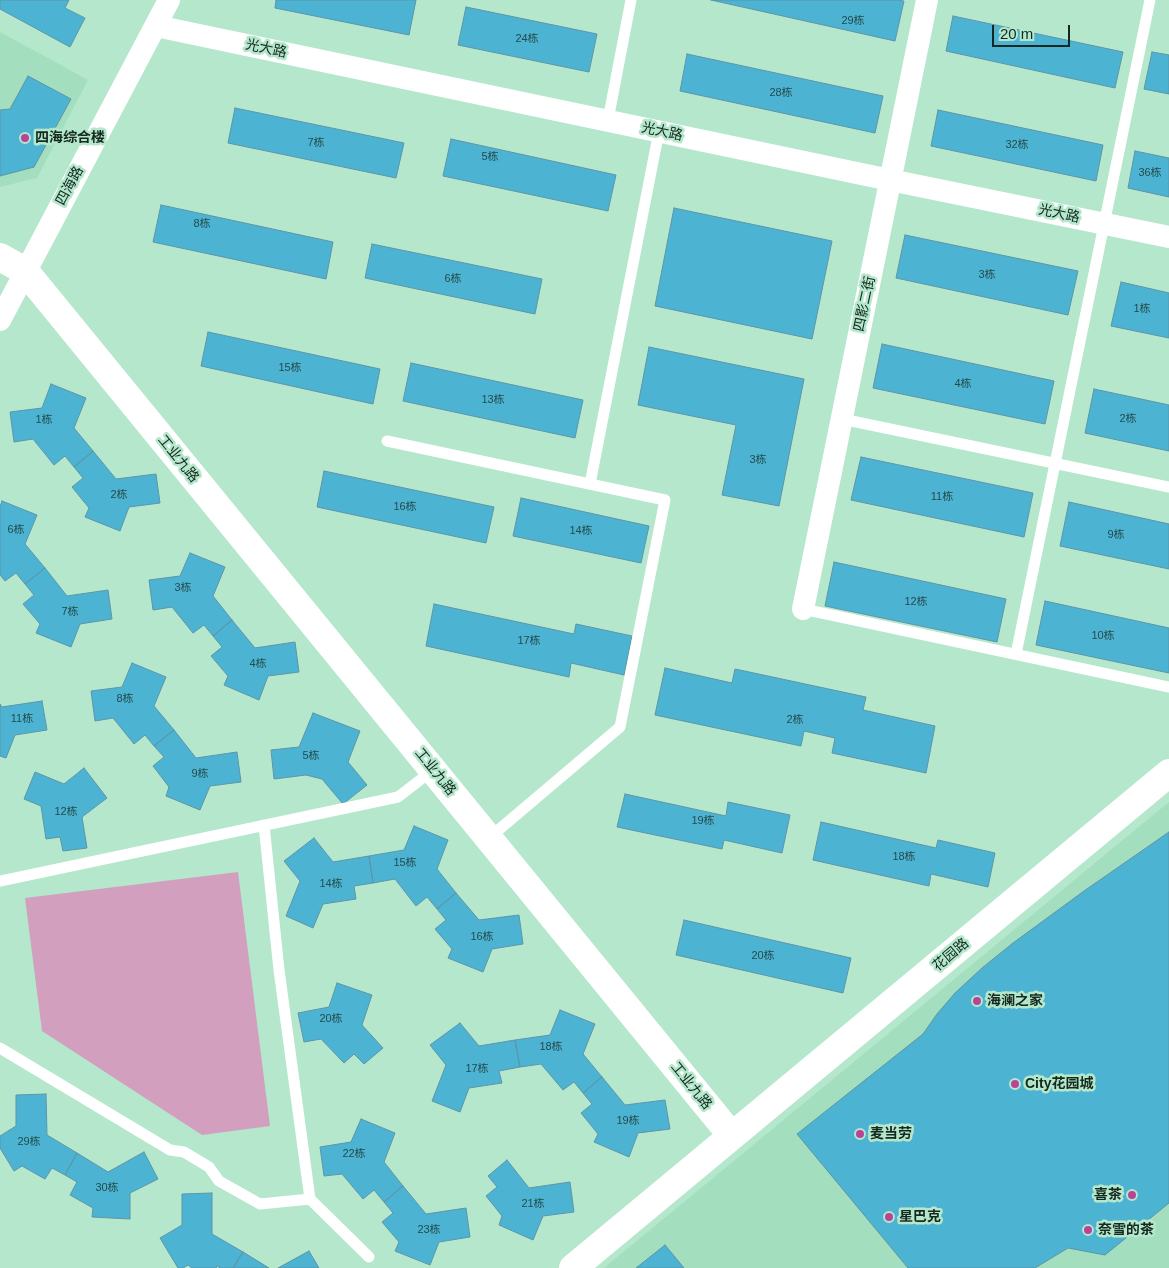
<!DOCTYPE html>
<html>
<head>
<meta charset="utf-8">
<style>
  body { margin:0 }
  #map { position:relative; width:1169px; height:1268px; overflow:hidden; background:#b4e7cc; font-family:Arial,sans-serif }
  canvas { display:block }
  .scale { position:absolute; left:992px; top:25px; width:78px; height:22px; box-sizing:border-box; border:2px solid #15291f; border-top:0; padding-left:6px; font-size:15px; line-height:18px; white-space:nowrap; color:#15291f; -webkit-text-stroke:4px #b4e7cc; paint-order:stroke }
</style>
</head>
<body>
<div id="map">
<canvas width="1169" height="1268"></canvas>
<div class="scale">20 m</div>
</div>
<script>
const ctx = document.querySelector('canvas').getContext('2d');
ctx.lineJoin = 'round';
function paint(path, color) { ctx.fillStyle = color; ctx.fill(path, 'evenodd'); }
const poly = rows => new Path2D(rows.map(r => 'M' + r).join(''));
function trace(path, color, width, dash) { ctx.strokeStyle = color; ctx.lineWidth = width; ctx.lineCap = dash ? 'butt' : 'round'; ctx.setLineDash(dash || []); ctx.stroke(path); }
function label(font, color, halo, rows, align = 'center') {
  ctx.font = font + ' Arial,"Noto Sans SC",sans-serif'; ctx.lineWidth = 5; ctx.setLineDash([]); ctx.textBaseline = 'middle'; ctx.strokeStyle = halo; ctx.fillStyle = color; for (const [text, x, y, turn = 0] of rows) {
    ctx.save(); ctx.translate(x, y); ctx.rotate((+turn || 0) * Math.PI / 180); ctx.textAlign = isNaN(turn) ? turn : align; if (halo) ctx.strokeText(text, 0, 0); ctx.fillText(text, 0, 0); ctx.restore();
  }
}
const built = poly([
  [0,32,88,80,37,178,0,187],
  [1169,802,1169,1268,604,1268]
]);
const green = poly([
  [238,872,270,1126,202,1135,42,1031,25,898]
]);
const building = poly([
  [0,0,69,0,65,8,85,18,70,47,0,9,0,0],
  [276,0,416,0,409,35,275,8,276,0],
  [711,0,897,0,904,1,895,41,711,0],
  [466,7,597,34,589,72,458,45,466,7],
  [953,16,1123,52,1115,88,946,51,953,16],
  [1152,52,1169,55,1169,94,1144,89,1152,52],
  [687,54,883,96,875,133,680,91,687,54],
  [28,76,71,99,34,167,0,176,0,110,10,109,28,76],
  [235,108,404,143,396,178,228,143,235,108],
  [938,110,1103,145,1096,181,931,146,938,110],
  [451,139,616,175,608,211,443,176,451,139],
  [1135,151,1169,158,1169,197,1128,188,1135,151],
  [161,205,333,242,326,279,153,242,161,205],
  [674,208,832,241,812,339,655,306,674,208],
  [905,235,1078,271,1068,315,896,278,905,235],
  [372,244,542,279,535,314,365,278,372,244],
  [1121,282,1169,293,1169,338,1111,326,1121,282],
  [208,332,380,369,373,404,201,366,208,332],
  [882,344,1054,381,1045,424,873,388,882,344],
  [649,347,804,379,779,506,722,495,736,425,638,405,649,347],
  [411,363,583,400,575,438,403,401,411,363],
  [51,384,86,398,74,428,93,451,74,467,65,456,54,465,33,439,14,442,10,412,42,408,51,384],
  [1094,389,1169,405,1169,451,1085,433,1094,389],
  [93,451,116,479,156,474,160,503,129,507,120,531,85,517,89,508,72,487,83,478,74,467,93,451],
  [861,457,1033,493,1024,537,851,500,861,457],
  [324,471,494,507,486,543,317,507,324,471],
  [521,498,649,526,641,563,513,536,521,498],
  [2,501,37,515,25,544,45,568,25,584,16,573,5,581,0,575,0,507,2,501],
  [1069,502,1169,524,1169,569,1060,546,1069,502],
  [190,553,225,567,213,596,232,620,213,636,204,625,193,633,172,607,153,610,149,580,180,576,190,553],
  [834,562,1006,599,997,642,825,606,834,562],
  [45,568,67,596,108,590,112,619,80,624,71,647,36,633,40,624,23,604,34,595,25,584,45,568],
  [1045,601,1169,628,1169,673,1036,645,1045,601],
  [434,604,574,634,576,624,632,636,624,675,571,663,569,677,426,646,434,604],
  [232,620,255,648,295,642,299,672,268,676,259,700,224,685,228,676,211,656,222,647,213,636,232,620],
  [132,663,166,677,154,706,174,730,154,746,145,735,134,744,113,718,95,721,91,691,122,687,132,663],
  [665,668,732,683,735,669,866,697,863,710,935,726,926,773,832,753,835,738,804,731,801,746,655,715,665,668],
  [42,701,47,730,15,735,6,758,0,756,0,704,2,707,42,701],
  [313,713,360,731,348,762,367,785,343,804,322,779,306,775,274,779,271,750,299,747,313,713],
  [174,730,196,758,237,752,241,782,210,786,200,810,166,796,169,787,153,766,164,757,154,746,174,730],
  [84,768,107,798,82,817,87,848,63,851,60,837,46,839,41,806,24,799,35,772,64,784,84,768],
  [625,794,726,816,728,802,790,815,782,853,724,840,722,849,617,827,625,794],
  [821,822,936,848,938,840,995,853,988,887,931,874,929,886,813,860,821,822],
  [414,826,448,840,437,869,456,893,437,909,427,897,416,906,395,879,373,883,369,856,404,850,414,826],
  [1169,832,1169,1203,1105,1255,1068,1248,1035,1268,908,1268,797,1134,923,1034,937,1014,955,993,982,968,1013,943,1084,891,1169,832],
  [314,838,333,862,369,856,373,883,354,886,356,899,323,904,313,928,286,916,300,881,284,861,314,838],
  [456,893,479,920,519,915,523,944,492,949,483,972,448,958,452,949,435,929,446,920,437,909,456,893],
  [684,920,851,958,843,993,676,955,684,920],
  [337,983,372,995,362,1025,383,1048,364,1064,354,1054,344,1063,321,1039,304,1042,298,1013,329,1007,337,983],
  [560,1010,595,1024,583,1054,602,1077,583,1093,574,1082,563,1090,541,1064,520,1067,515,1040,550,1035,560,1010],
  [460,1023,479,1046,515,1040,520,1067,499,1071,502,1083,469,1088,460,1112,432,1101,446,1065,430,1045,460,1023],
  [602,1077,625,1105,665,1100,670,1129,638,1133,629,1157,594,1142,598,1134,581,1113,592,1104,583,1093,602,1077],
  [46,1094,47,1135,77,1153,65,1175,52,1168,45,1179,22,1166,14,1171,0,1148,0,1136,16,1126,16,1095,46,1094],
  [361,1119,395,1133,384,1162,403,1186,384,1202,374,1190,363,1199,342,1174,324,1176,320,1147,351,1142,361,1119],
  [144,1152,158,1179,130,1193,130,1219,92,1217,93,1208,70,1195,77,1182,65,1175,77,1153,108,1172,144,1152],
  [507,1160,529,1188,570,1182,574,1212,543,1216,533,1240,499,1225,502,1216,486,1196,497,1187,488,1176,507,1160],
  [403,1186,426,1214,466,1208,470,1237,439,1242,430,1265,395,1251,399,1242,382,1222,393,1213,384,1202,403,1186],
  [212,1193,212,1234,243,1252,233,1268,220,1268,217,1266,216,1268,192,1268,188,1265,183,1268,178,1268,160,1238,182,1225,182,1194,212,1193],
  [665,1245,684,1268,636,1268,665,1245],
  [309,1251,319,1268,278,1268,309,1251],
  [243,1252,269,1268,233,1268,243,1252]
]);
const lane = poly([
  [608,120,631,0],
  [842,419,1169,487],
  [387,441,665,500,620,727,489,838],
  [590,484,659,131],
  [803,609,1169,687],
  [1016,654,1150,0],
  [264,825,279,970,310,1199],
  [0,881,398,797,433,770],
  [0,1048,170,1150,184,1152,209,1167,219,1181,260,1204,310,1199,369,1257]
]);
const street = poly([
  [156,26,890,180,1169,237],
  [0,320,169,0],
  [803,609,927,0]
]);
const secondary = poly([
  [0,257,25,271,732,1136],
  [573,1268,1169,773]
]);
const markers = [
  [25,138,5,"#bb4397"],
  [977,1001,5,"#bb4397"],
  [1015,1084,5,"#bb4397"],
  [860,1134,5,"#bb4397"],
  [1132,1195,5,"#bb4397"],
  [889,1217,5,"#bb4397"],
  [1088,1230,5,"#bb4397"]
];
const numberNames = [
  ["29栋",853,21],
  ["24栋",527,39],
  ["28栋",781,93],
  ["7栋",316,143],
  ["32栋",1017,145],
  ["5栋",490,157],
  ["36栋",1150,173],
  ["8栋",202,224],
  ["3栋",987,275],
  ["6栋",453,279],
  ["1栋",1142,309],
  ["15栋",290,368],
  ["4栋",963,384],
  ["13栋",493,400],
  ["2栋",1128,419],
  ["1栋",44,420],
  ["3栋",758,460],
  ["2栋",119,495],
  ["11栋",942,497],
  ["16栋",405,507],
  ["6栋",16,530],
  ["14栋",581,531],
  ["9栋",1116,535],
  ["3栋",183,588],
  ["12栋",916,602],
  ["7栋",70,612],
  ["10栋",1103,636],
  ["17栋",529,641],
  ["4栋",258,664],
  ["8栋",125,699],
  ["11栋",22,719],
  ["2栋",795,720],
  ["5栋",311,756],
  ["9栋",200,774],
  ["12栋",66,812],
  ["19栋",703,821],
  ["18栋",904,857],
  ["15栋",405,863],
  ["14栋",331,884],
  ["16栋",482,937],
  ["20栋",763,956],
  ["20栋",331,1019],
  ["18栋",551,1047],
  ["17栋",477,1069],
  ["19栋",628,1121],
  ["29栋",29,1142],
  ["22栋",354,1154],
  ["30栋",107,1188],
  ["21栋",533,1204],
  ["23栋",429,1230]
];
const streetNames = [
  ["光大路",266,49,12],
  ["光大路",662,132,12],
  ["四海路",70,186,-62],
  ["光大路",1059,214,12],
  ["四影二街",865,304,-78],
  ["工业九路",178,459,51],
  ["工业九路",435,772,51],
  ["花园路",951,955,-40],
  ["工业九路",691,1086,51]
];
const poiNames = [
  ["四海综合楼",35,138],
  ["海澜之家",987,1001],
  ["City花园城",1025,1084],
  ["麦当劳",870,1134],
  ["喜茶",1122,1195,"right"],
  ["星巴克",899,1217],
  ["奈雪的茶",1098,1230]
];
paint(built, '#a3debf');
paint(green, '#d29fbf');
paint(building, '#4db3d2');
trace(building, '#5d95a8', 1);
trace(lane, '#fff', 11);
trace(street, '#fff', 22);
trace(secondary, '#fff', 28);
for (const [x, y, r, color] of markers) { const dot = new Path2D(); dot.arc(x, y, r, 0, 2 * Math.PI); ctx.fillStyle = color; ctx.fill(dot); trace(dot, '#b4e7cc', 2); }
label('11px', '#234c4c', null, numberNames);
label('14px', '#15291f', '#b4e7cc', streetNames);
label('bold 14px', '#15291f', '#b4e7cc', poiNames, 'left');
</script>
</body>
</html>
